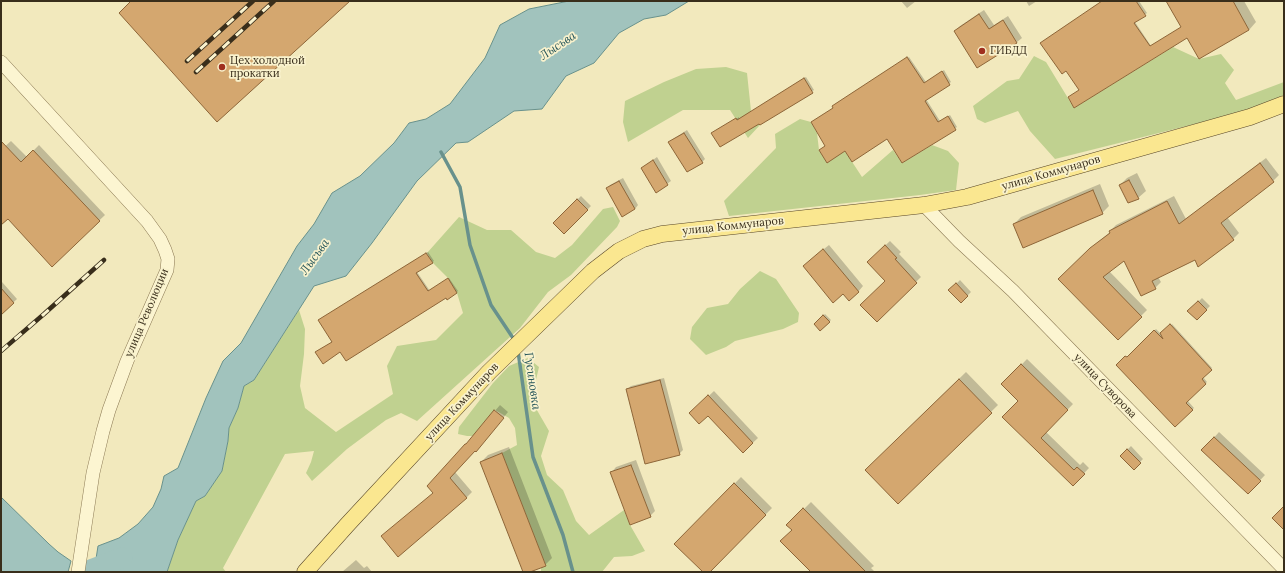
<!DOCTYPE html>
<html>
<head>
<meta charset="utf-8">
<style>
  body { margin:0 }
  #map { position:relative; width:1285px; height:573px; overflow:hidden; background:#f2e9bd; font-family:Lora,serif }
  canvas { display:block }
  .frame { position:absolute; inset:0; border:2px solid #392e1b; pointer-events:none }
</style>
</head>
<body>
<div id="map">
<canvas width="1285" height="573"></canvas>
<div class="frame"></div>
</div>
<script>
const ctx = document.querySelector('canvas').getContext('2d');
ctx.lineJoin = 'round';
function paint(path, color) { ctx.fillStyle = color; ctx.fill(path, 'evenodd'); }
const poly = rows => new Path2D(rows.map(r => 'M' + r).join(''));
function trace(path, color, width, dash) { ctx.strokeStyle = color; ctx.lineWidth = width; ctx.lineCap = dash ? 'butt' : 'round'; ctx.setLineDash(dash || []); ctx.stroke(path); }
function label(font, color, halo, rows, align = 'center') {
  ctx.font = font + ' Lora,serif'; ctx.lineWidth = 3.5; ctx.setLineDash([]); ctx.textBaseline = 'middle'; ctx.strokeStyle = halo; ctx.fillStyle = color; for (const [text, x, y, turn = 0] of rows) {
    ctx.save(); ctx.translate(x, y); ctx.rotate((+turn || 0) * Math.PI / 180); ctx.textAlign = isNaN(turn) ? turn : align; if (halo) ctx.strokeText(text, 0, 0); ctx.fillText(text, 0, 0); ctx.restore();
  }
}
const green = poly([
  [1173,47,1199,59,1221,54,1234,70,1225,83,1236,100,1284,82,1284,95,1243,112,1055,159,1030,131,1018,111,985,123,977,119,973,106,1007,81,1019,79,1034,56,1046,62,1074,108],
  [726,67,747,73,751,111,760,125,748,138,730,110,683,110,628,142,623,122,625,101,664,82,696,69],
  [800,119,811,122,817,133,819,150,827,162,845,151,862,177,893,150,902,163,932,145,948,151,959,163,956,190,920,195,729,216,724,201,776,148,775,134],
  [613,207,620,221,617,227,571,275,548,292,520,328,417,421,401,413,386,420,347,449,312,481,306,473,311,462,314,451,285,454,223,568,226,572,167,572,178,540,196,501,205,496,222,471,228,441,229,428,238,408,244,386,254,380,299,310,305,329,304,354,300,386,305,408,336,432,393,394,387,366,397,346,436,340,463,313,457,293,448,278,433,263,427,253,459,217,487,230,511,230,536,252,555,258,572,245,603,209],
  [760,271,776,279,799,313,798,322,783,329,735,341,726,347,706,355,690,339,692,327,707,308,728,304,740,289],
  [528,358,539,367,535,384,534,405,549,431,541,456,547,475,563,490,576,521,589,535,624,510,630,525,645,551,632,556,614,557,602,572,541,572,541,567,546,566,502,453,517,445,515,428,509,418,495,410,473,436,467,436,458,434,459,427,493,383,509,366]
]);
const water = poly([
  [569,1,689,1,666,15,644,19,619,33,594,63,566,76,542,109,514,111,468,142,456,143,417,181,372,243,346,276,314,286,254,380,244,386,238,408,229,428,228,441,222,471,205,496,196,501,178,540,167,572,94,572,98,546,119,538,138,524,153,507,161,489,164,476,178,468,206,398,223,361,241,343,297,246,314,224,332,193,360,176,394,143,409,123,426,119,450,104,485,58,500,25,529,9,569,1],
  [1,497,49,544,58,552,71,561,68,572,1,572,1,497]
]);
const shadow = poly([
  [901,1,916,1,907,8],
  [1026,1,1037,1,1029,6],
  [1102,1,1139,1,1147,13,1135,22,1151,46,1080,90],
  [1168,1,1244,1,1256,22,1249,30],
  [984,10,994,25,1008,16,1022,38,1017,42,977,67,955,31,960,26],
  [909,57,926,82,944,70,951,82,926,99,940,121,950,115,957,127,902,162,887,138,845,150,826,146,835,105],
  [806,77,814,90,761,124,760,122,715,132,739,117,739,119],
  [687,130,705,159,702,162,673,139],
  [11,141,27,157,39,145,105,215,52,265,8,218,1,224,1,150],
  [657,157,671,181,657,191,642,168],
  [1266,158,1279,175,1273,181,1227,217,1239,233,1233,239,1158,277,1161,282,1155,288,1124,260,1109,271,1147,310,1118,339,1060,279,1098,242,1110,232,1110,231,1116,225,1174,196,1186,219],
  [1137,173,1146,191,1138,198,1128,202,1120,185,1127,178],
  [623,178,638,205,635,209,607,189,610,185],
  [1100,184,1109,206,1102,213,1014,224,1021,217],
  [581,196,591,206,564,233,554,223],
  [890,241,901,252,899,254,921,277,877,320,886,281,868,262],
  [829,245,863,286,858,292,809,261],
  [428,252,434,261,417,272,430,291,449,278,458,291,457,292,447,298,446,297,340,351,318,351,333,341,321,319],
  [960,280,971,292,961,302,950,290],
  [2,282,17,299,1,314,1,283],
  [1202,298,1210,306,1197,319,1189,311],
  [825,314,831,320,821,330,815,324],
  [1172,324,1212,368,1203,377,1207,382,1187,400,1194,408,1176,425,1118,365,1127,356,1129,357,1156,329,1161,334],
  [1027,359,1073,404,1046,432,1080,465,1083,462,1089,468,1073,485,1004,417,1020,401,1003,384],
  [966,372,998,405,898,503,866,470],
  [664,378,683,450,679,454,627,389,631,386],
  [714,391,758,438,743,452,708,414,691,413],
  [500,405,508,412,481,445,476,449,455,472,472,492,466,498,434,492,471,439],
  [1219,432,1265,475,1248,493,1203,450],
  [1131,446,1143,459,1134,468,1121,456],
  [509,447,552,558,545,565,527,572,524,572,481,462,488,455],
  [636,460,655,511,650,516,611,473,616,467],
  [741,477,772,508,709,572,704,572,676,544],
  [811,502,874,566,871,568,875,572,812,572,793,530,788,525],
  [356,560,364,568,367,566,372,572,342,572]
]);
const stream = poly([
  [441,152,460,187,470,245,491,305,515,341],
  [518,351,533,457,563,535,573,572]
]);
const river = poly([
  [85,572,122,558]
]);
const building = poly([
  [131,1,350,1,217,122,119,13,131,1],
  [1102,1,1136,1,1146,16,1134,23,1150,46,1181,27,1166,1,1233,1,1249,30,1199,59,1187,38,1074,108,1068,97,1079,90,1066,71,1062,74,1040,43,1102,1],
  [979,14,989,29,1003,20,1017,43,977,68,954,31,979,14],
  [907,57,924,83,942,71,950,85,925,101,938,122,948,116,956,130,902,163,887,139,852,162,845,151,827,163,819,150,825,146,811,122,833,108,832,106,907,57],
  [804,78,813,93,760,125,759,124,720,147,711,133,736,118,737,120,804,78],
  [684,133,703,163,687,172,668,142,684,133],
  [1,141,21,162,33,150,100,221,52,267,8,219,1,225,1,141],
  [653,160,668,185,656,193,641,168,653,160],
  [1260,163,1274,182,1221,223,1234,240,1198,267,1195,260,1152,281,1156,289,1141,296,1124,261,1103,277,1142,317,1118,340,1058,279,1090,248,1110,233,1109,231,1167,201,1179,224,1260,163],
  [1129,180,1139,199,1128,203,1119,185,1129,180],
  [619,181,635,209,622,217,606,188,619,181],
  [1093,190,1103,214,1023,248,1013,224,1093,190],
  [577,199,588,210,564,234,553,223,577,199],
  [885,245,897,258,895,259,917,283,877,322,860,305,885,281,867,262,885,245],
  [823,249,859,292,849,301,843,294,833,303,803,266,823,249],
  [426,253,433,263,416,273,428,291,448,278,457,293,447,300,446,298,346,361,340,352,323,364,315,352,332,342,318,320,426,253],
  [956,283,968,296,961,303,948,290,956,283],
  [1,288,14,303,1,315,1,288],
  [1198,301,1207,310,1197,320,1187,311,1198,301],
  [823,315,830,322,820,331,814,324,823,315],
  [1170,324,1212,370,1202,379,1206,384,1186,403,1193,410,1175,427,1116,365,1125,356,1127,357,1154,330,1163,339,1160,333,1170,324],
  [1021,364,1068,410,1041,438,1074,470,1077,467,1085,474,1073,486,1002,417,1018,401,1001,384,1021,364],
  [959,379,992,413,898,504,865,470,959,379],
  [660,380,680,455,645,464,626,389,660,380],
  [708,395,753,443,743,453,708,416,699,424,689,413,708,395],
  [494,410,504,418,476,452,475,451,450,478,467,498,398,557,381,536,433,493,427,486,465,444,466,444,494,410],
  [1214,437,1261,481,1248,494,1201,450,1214,437],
  [1127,449,1141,463,1134,470,1120,456,1127,449],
  [502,453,546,566,530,572,523,572,480,462,502,453],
  [631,465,651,517,630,525,610,472,631,465],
  [734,483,766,515,710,572,703,572,674,544,734,483],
  [1284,506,1284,530,1272,518,1284,506],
  [803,508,866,572,811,572,780,541,792,530,786,525,803,508]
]);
const minor = poly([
  [1,62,147,221,160,239,165,250,168,259,167,270,127,361,109,410,103,431,93,473,78,572],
  [924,205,959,241,1013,291,1284,569]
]);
const major = poly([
  [305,572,347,525,489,372,593,271,619,251,643,239,662,234,924,205,967,197,1250,117,1284,104]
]);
const rail = poly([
  [187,61,253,1],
  [196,72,274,1],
  [1,351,44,314,104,260]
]);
const markers = [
  [982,51,4,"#a02f1f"],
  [222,67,4,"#a02f1f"]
];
const poiNames = [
  ["ГИБДД",990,51],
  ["Цех холодной",230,61],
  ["прокатки",230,74]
];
const streetNames = [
  ["улица Коммунаров",1051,173,-16],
  ["улица Коммунаров",733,226,-6],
  ["улица Революции",147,313,-67],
  ["улица Суворова",1105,386,46],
  ["улица Коммунаров",462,402,-47]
];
const waterNames = [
  ["Лысьва",558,46,-34],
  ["Лысьва",315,257,-54],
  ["Гусиновка",532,381,82]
];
paint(green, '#c0d190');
paint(water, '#a1c3bd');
trace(water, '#68918c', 1);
paint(shadow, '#0003');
trace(stream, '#68918c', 3.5);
trace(river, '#a1c3bd', 21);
paint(building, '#d4a76f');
trace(building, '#8d6538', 1);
trace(minor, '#8b7954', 14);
trace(major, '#584629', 17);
trace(minor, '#fcf5d1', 13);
trace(major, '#fae790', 16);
trace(rail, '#392e1b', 4.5);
trace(rail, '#f9f2cd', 3, [9]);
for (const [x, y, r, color] of markers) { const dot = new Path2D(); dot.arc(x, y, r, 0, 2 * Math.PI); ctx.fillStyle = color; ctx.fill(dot); trace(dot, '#f9f2cd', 1.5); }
label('11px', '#392e1b', '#f9f2cd', poiNames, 'left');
label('11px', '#392e1b', '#f9f2cd', streetNames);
label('italic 12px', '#28575b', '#f9f2cd', waterNames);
</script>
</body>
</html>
